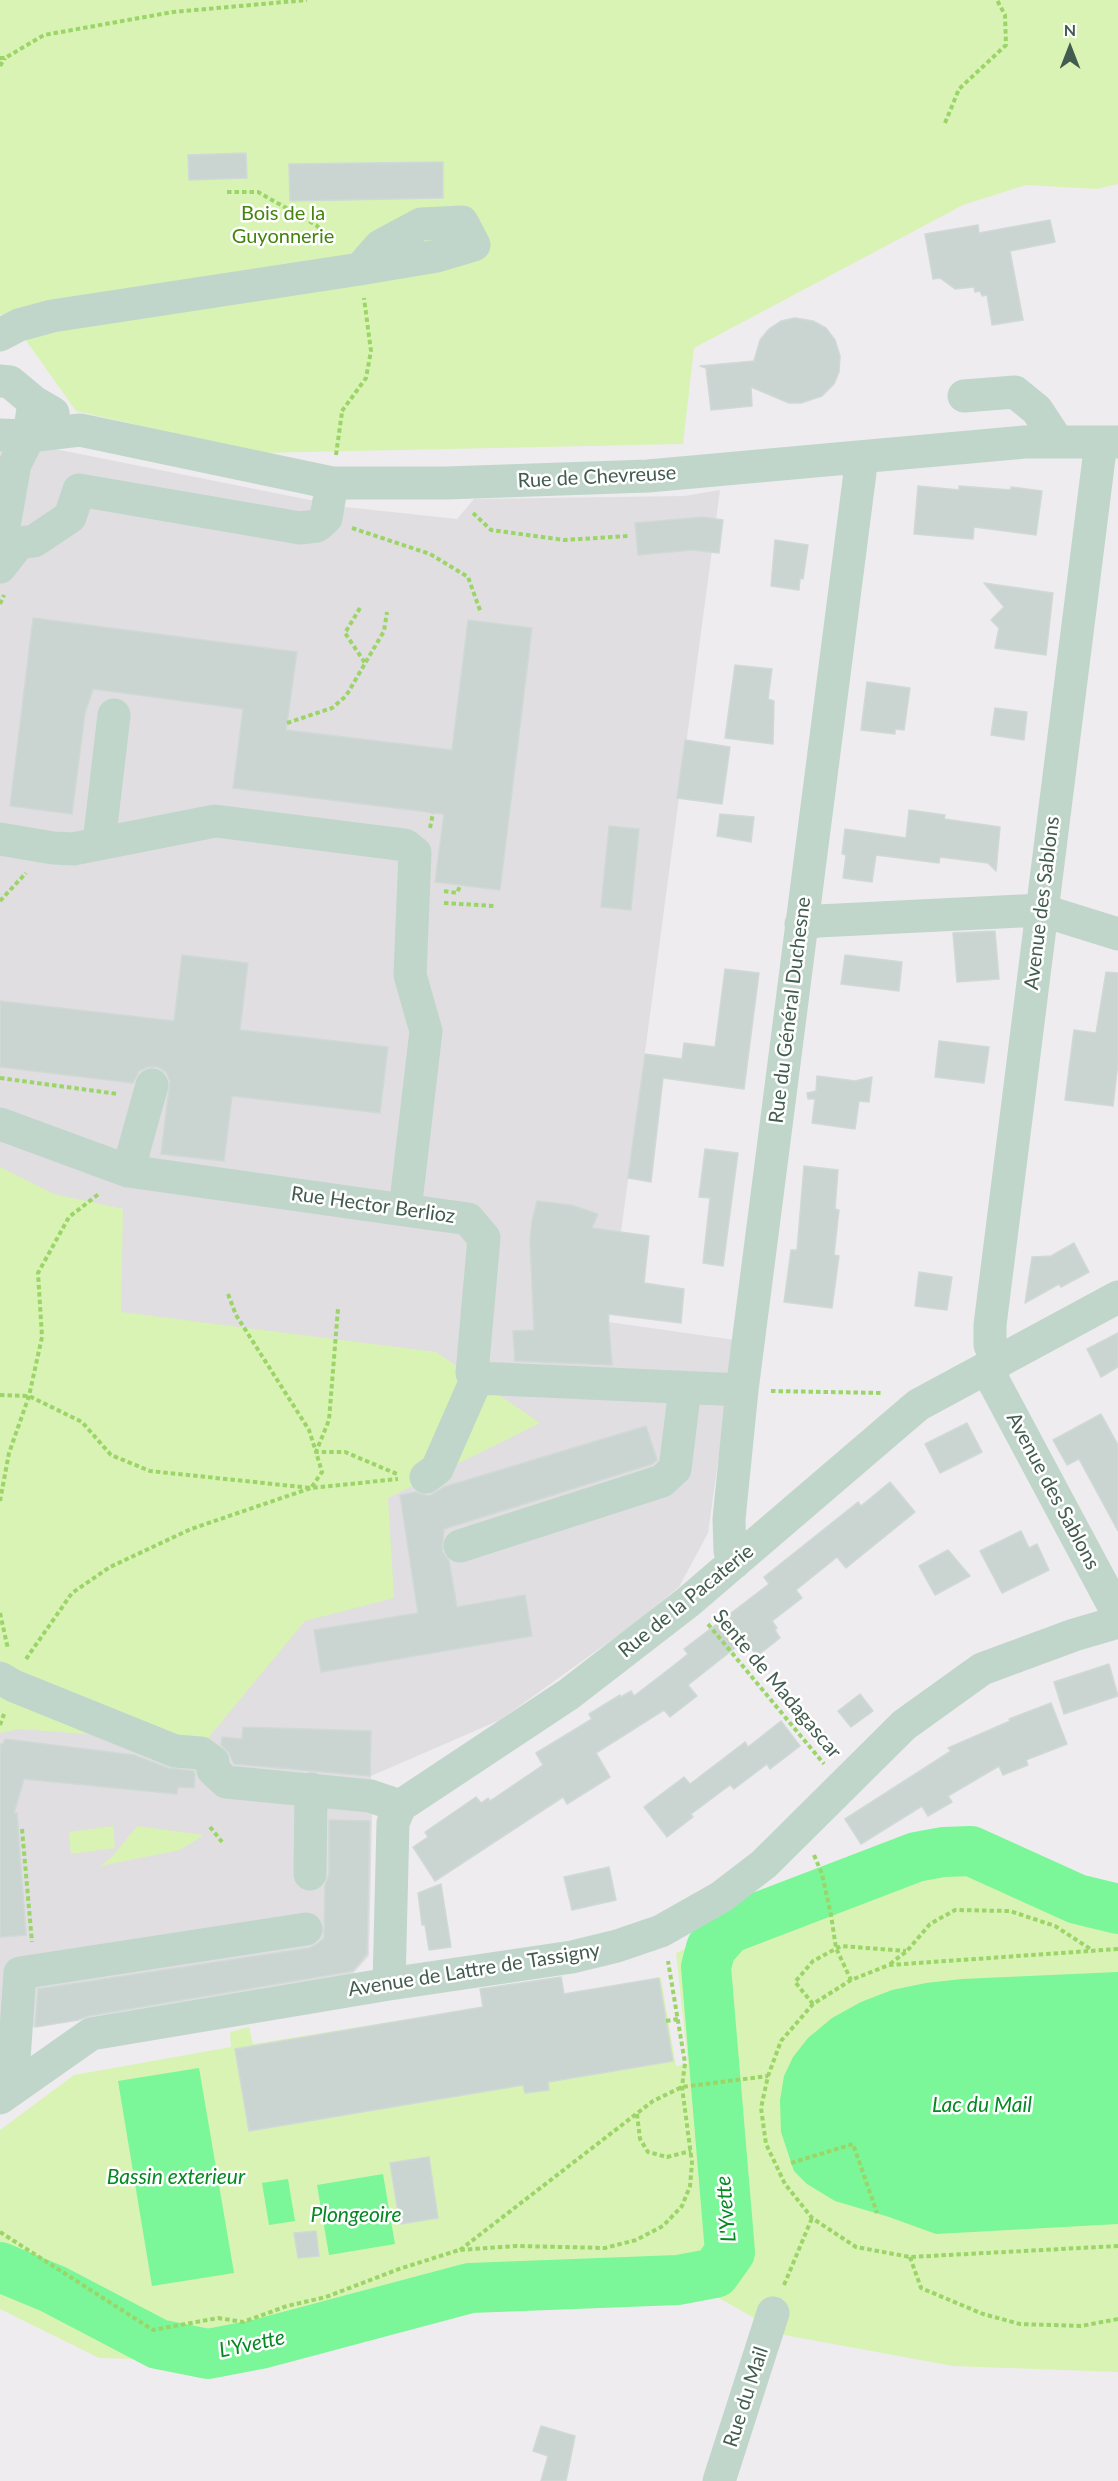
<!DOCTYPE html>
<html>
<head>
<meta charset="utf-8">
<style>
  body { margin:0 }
  #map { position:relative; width:1118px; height:2481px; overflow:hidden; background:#efecef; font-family:Lato,sans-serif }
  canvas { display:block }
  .north { position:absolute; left:1040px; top:18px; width:60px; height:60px; -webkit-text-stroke:4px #fff; paint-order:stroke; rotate:0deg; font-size:16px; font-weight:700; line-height:24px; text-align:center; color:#425c4f }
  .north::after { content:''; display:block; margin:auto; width:21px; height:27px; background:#425c4f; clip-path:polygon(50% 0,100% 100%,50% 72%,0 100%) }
</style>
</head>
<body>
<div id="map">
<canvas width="1118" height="2481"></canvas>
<div class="north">N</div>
</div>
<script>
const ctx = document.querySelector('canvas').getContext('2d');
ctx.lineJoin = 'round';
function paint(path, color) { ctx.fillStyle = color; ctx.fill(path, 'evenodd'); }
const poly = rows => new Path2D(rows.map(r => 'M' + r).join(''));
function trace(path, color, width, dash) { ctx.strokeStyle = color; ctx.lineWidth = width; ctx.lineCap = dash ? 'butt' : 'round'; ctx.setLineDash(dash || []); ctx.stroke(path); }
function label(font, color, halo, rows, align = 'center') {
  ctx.font = font + ' Lato,sans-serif'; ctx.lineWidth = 5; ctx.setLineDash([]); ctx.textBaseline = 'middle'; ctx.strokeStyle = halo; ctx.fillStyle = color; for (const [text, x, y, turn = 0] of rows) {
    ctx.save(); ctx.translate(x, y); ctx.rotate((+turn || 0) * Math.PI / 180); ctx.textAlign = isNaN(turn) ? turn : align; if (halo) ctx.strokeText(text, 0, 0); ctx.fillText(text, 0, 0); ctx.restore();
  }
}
const education = poly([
  [0,438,345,507,457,519,474,499,684,496,720,490,609,1322,735,1340,708,1533,679,1587,631,1626,500,1720,371,1776,372,1822,369,1956,350,1977,34,2027,1,2020,0,2024]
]);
const green = poly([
  [0,0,1118,0,1118,184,1097,189,1026,185,963,205,694,348,683,444,260,453,76,411,10,318,0,314],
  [0,1167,54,1194,123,1209,121,1312,436,1352,540,1423,388,1498,394,1598,305,1621,204,1743,19,1729,0,1733],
  [113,1826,115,1848,71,1854,69,1832],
  [137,1826,204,1835,180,1850,100,1866,111,1858],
  [943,1852,1008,1867,1077,1899,1118,1906,1118,2372,953,2366,784,2335,719,2298,635,2287,474,2299,318,2342,208,2361,99,2358,0,2309,0,2130,74,2075,231,2047,230,2032,249,2027,253,2044,661,1978,676,2066,688,2064,676,1953,728,1929]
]);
const water = poly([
  [1118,1972,1118,2224,936,2234,889,2217,835,2201,807,2184,794,2171,781,2132,780,2100,784,2076,793,2057,808,2038,832,2018,861,2002,892,1990,926,1983,962,1979],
  [199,2068,234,2273,152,2286,118,2081],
  [383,2174,395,2244,329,2255,317,2185],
  [288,2179,295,2221,269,2225,262,2183]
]);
const river = poly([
  [0,2267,53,2289,158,2344,208,2354,260,2344,470,2288,678,2280,715,2273,730,2252,706,1967,711,1948,728,1929,916,1857,943,1852,971,1851,1077,1899,1118,1909]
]);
const building = poly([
  [246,153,247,178,189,180,188,155,246,153],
  [443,162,443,198,290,201,289,164,443,162],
  [1050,220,1055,242,1010,251,1023,320,992,325,987,295,982,296,980,291,975,292,974,287,955,289,940,278,933,279,925,234,978,225,979,233,1050,220],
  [795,318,813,321,826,328,835,340,840,356,839,372,834,384,822,396,801,403,789,403,751,387,752,406,711,410,706,368,700,366,754,361,760,340,769,329,781,321,795,318],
  [918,486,959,490,959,486,1011,490,1011,487,1042,491,1036,535,974,527,973,539,914,534,918,486],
  [703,517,723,520,719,553,692,550,638,555,635,523,703,517],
  [775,540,808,545,803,579,800,578,799,590,771,586,775,540],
  [984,583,1053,593,1046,655,995,648,999,628,991,620,1004,607,984,583],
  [33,618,297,652,286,730,452,750,468,620,532,628,500,890,435,882,444,814,233,788,243,709,93,689,85,713,72,814,10,806,33,618],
  [735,665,772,669,768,699,774,701,773,744,725,738,735,665],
  [867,682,910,688,904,730,895,729,895,734,861,730,867,682],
  [995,708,1027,712,1024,740,991,735,995,708],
  [685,740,730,747,722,804,677,798,685,740],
  [909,810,945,815,944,819,1000,827,996,871,988,863,940,857,939,863,876,855,872,882,843,878,846,855,842,854,845,829,906,838,909,810],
  [720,814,754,817,751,842,717,836,720,814],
  [609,826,639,829,631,910,601,907,609,826],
  [995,931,999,979,957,982,953,933,995,931],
  [182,955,248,963,240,1030,388,1047,380,1113,232,1096,224,1161,161,1154,170,1081,166,1072,158,1067,148,1067,139,1071,133,1083,0,1067,0,1001,174,1021,182,955],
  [845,955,902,962,899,991,841,984,845,955],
  [725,969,759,973,744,1089,663,1078,651,1182,628,1178,645,1054,682,1059,684,1043,715,1047,725,969],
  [1106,972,1118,973,1118,1063,1113,1106,1065,1100,1074,1030,1096,1033,1106,972],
  [939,1041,989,1047,984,1083,935,1077,939,1041],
  [817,1076,855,1081,872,1077,869,1102,859,1101,855,1129,812,1123,815,1099,808,1099,807,1093,816,1091,817,1076],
  [705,1149,738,1153,723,1266,703,1263,710,1198,699,1197,705,1149],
  [804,1166,838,1170,835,1209,839,1210,834,1255,839,1256,832,1308,784,1302,791,1250,797,1250,804,1166],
  [537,1201,571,1205,598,1214,592,1228,649,1236,644,1283,684,1289,681,1323,608,1314,612,1365,515,1361,513,1331,534,1330,530,1241,532,1221,537,1201],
  [1074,1243,1089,1272,1061,1287,1059,1284,1025,1303,1032,1257,1051,1256,1074,1243],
  [919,1272,952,1277,947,1310,915,1306,919,1272],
  [1118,1333,1118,1367,1101,1377,1087,1349,1118,1333],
  [1101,1414,1118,1445,1118,1531,1079,1459,1067,1465,1053,1440,1101,1414],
  [967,1423,982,1452,940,1473,925,1444,967,1423],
  [646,1426,657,1460,652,1464,444,1529,442,1551,449,1561,457,1607,525,1595,532,1636,321,1672,314,1630,418,1613,400,1495,416,1492,429,1496,444,1487,646,1426],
  [890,1482,915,1512,846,1568,837,1557,796,1590,802,1598,772,1621,777,1628,775,1630,780,1638,757,1656,745,1640,688,1685,697,1696,670,1717,664,1710,596,1753,610,1777,567,1804,563,1797,435,1881,413,1847,428,1837,425,1832,476,1797,481,1803,488,1798,490,1801,543,1765,536,1753,592,1719,589,1714,620,1695,621,1697,631,1691,634,1696,673,1666,688,1654,684,1649,769,1584,764,1577,858,1502,861,1506,890,1482],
  [1021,1531,1029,1548,1037,1544,1049,1570,1002,1593,980,1551,1021,1531],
  [948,1550,970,1576,935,1595,919,1566,948,1550],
  [1109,1664,1118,1696,1064,1714,1054,1682,1109,1664],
  [860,1694,873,1711,851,1727,838,1711,860,1694],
  [1051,1703,1067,1744,1026,1760,1028,1765,1003,1775,999,1766,948,1796,952,1802,928,1816,922,1806,861,1844,845,1819,951,1751,948,1748,1010,1721,1009,1719,1051,1703],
  [781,1721,800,1746,770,1769,767,1764,734,1789,730,1785,691,1814,693,1817,667,1837,644,1807,684,1777,690,1784,745,1742,748,1747,781,1721],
  [243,1727,371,1731,370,1776,234,1764,229,1753,221,1745,222,1737,242,1739,243,1727],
  [5,1739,134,1755,168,1768,194,1771,195,1774,194,1788,178,1787,177,1794,24,1779,14,1813,17,1813,26,1935,0,1937,0,1744,3,1744,5,1739],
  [329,1820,370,1821,367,1954,353,1971,88,2016,78,2020,35,2027,38,1989,309,1948,317,1944,324,1938,325,1885,329,1874,329,1820],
  [609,1867,616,1900,572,1910,564,1877,609,1867],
  [441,1884,451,1947,429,1950,425,1925,422,1925,418,1893,441,1884],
  [561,1977,564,1994,659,1978,673,2061,548,2082,549,2090,525,2093,523,2085,249,2131,235,2049,483,2007,480,1989,561,1977],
  [429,2157,438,2218,400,2224,390,2163,429,2157],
  [316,2231,319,2256,298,2258,294,2233,316,2231],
  [541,2426,575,2436,566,2481,541,2481,548,2456,533,2451,541,2426]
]);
const path = poly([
  [0,58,5,58,44,35,173,12,307,0],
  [0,66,5,58],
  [945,123,959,89,1006,45,1005,15,997,0],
  [227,192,258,192,316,225,333,242],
  [342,411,366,378,371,351,364,298],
  [336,455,342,412],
  [473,513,491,530,564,540,629,536],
  [352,528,430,554,468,577,481,613],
  [0,604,4,595],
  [360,608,345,633,365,663],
  [287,723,332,708,346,696,384,631,387,612],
  [430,828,433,813],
  [444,891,457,893,460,886],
  [0,901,26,873],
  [444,903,495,906],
  [0,1078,118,1094],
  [228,1294,236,1315,309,1430,316,1452,345,1452,397,1474],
  [771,1391,883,1393],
  [0,1395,29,1396,82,1422,111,1455,150,1471,311,1488,322,1472,316,1452,329,1420,338,1309],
  [0,1501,9,1453,29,1396,42,1337,38,1273,69,1217,100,1193],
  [0,1613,8,1649],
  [708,1624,824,1764],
  [26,1659,72,1593,110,1567,191,1529,311,1488,398,1479],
  [0,1725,4,1714],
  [210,1827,222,1842],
  [22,1829,32,1942],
  [814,1855,822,1874,831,1915,836,1948,851,1980],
  [1118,1949,889,1965,851,1980,813,2004,781,2041,768,2076,761,2108,766,2144,785,2184,812,2218,856,2247,910,2257,1118,2246],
  [890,1964,907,1951,930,1924,955,1910,1010,1911,1055,1926,1092,1950],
  [813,2004,795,1982,813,1961,841,1946,906,1951],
  [666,2021,678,2019],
  [637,2114,640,2139,648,2152,667,2157,691,2151],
  [791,2163,853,2144,877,2213],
  [0,2232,153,2330,218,2318,243,2322,287,2306,326,2297,399,2269,459,2250,517,2246,605,2248,636,2240,663,2226,682,2206,690,2186,692,2163,682,2087,685,2063,668,1961],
  [460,2250,653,2101,682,2087,768,2076],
  [910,2257,921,2288,983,2314,1020,2324,1081,2326,1118,2319],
  [784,2285,812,2218]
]);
const minor = poly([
  [0,335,19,325,52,316,360,269,437,256,474,245,462,222,421,224,380,246,360,269],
  [0,381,10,382,34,402,53,413],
  [964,396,1015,392,1037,410,1058,442],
  [0,435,29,436,80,430,332,483,446,483,648,476,1025,442,1118,442],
  [0,549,15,464,29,436,34,402],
  [0,567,19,543,34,541,70,517,79,490,300,528,317,526,326,518,332,483],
  [0,839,53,848,73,849,215,821,405,845,415,853,410,975,426,1031,405,1210],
  [99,843,114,715],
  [801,924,818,921,1041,910,1118,934],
  [0,1124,128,1171,468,1219,484,1238,472,1373,477,1378,742,1390],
  [128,1171,152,1085],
  [998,1363,990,1345,990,1325,1101,442],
  [987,1369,1118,1614],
  [426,1477,437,1469,477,1378],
  [460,1546,662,1481,675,1469,685,1388],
  [734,1563,730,1551,729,1519,742,1390,862,457],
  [0,1678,14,1686,175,1751,201,1753,213,1762,213,1770,226,1782,370,1796,400,1806],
  [310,1874,311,1789],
  [389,1984,393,1823,400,1806,569,1694,688,1602,918,1405,1118,1297],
  [12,2088,20,1973,306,1929],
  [0,2098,91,2034,389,1984,572,1957,617,1946,661,1931,721,1897,764,1864,904,1725,982,1669,1074,1635,1118,1622],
  [719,2481,773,2313]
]);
const parkNames = [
  ["Bois de la",283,214],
  ["Guyonnerie",283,237]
];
const streetNames = [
  ["Rue de Chevreuse",597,477,-3],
  ["Avenue des Sablons",1042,903,-83],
  ["Rue du Général Duchesne",790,1010,-83],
  ["Rue Hector Berlioz",373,1205,8],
  ["Avenue des Sablons",1053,1491,62],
  ["Rue de la Pacaterie",686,1601,-39],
  ["Sente de Madagascar",777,1684,50],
  ["Avenue de Lattre de Tassigny",474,1970,-9],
  ["Rue du Mail",746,2397,-72]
];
const waterNames = [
  ["Lac du Mail",982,2105],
  ["Bassin exterieur",176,2177],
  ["L'Yvette",726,2209,-95],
  ["Plongeoire",356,2215],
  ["L'Yvette",252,2344,-12]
];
paint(education, '#e0dee1');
paint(green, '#d9f3b4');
paint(water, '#7bf698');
trace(river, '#7bf698', 50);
paint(building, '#cad5d2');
trace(building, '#cfd9d6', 1.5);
trace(path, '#9bd568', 4, [4.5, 3]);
trace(minor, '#c0d6cb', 33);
label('20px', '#45840c', '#fff', parkNames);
label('20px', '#425c4f', '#fff', streetNames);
label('italic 21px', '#048923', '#fff', waterNames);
</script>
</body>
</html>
